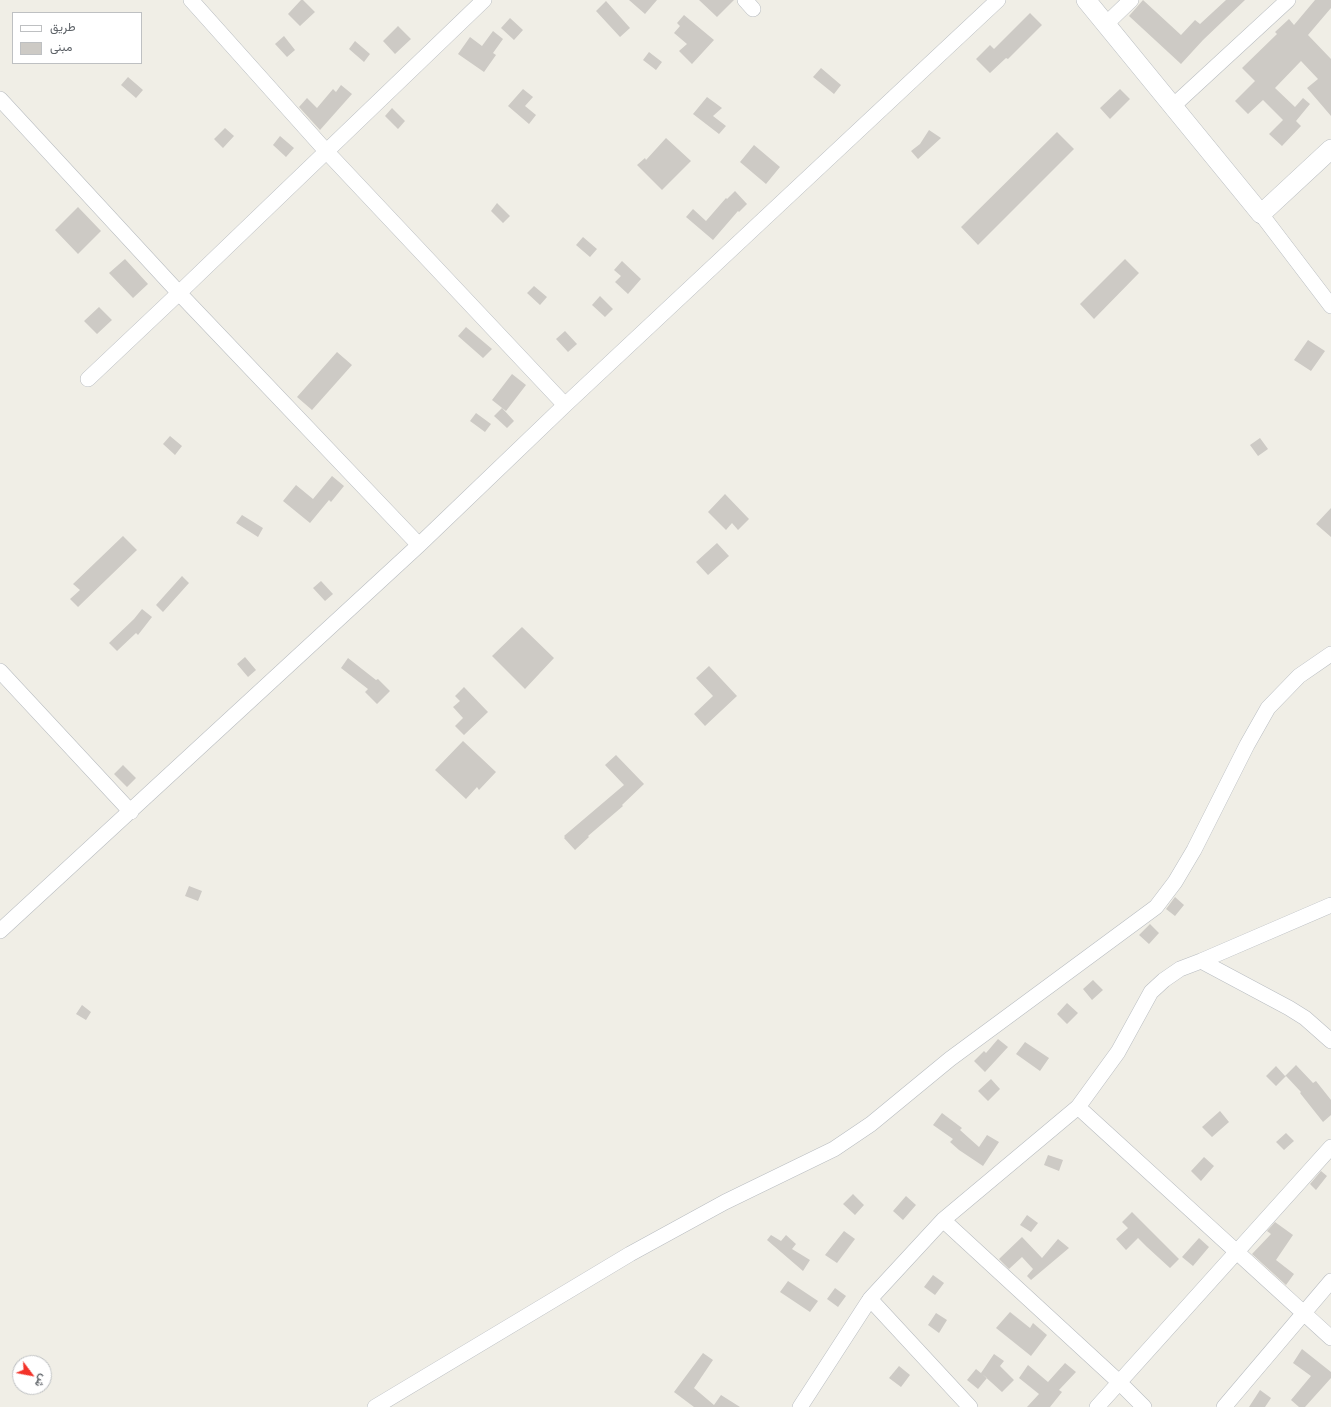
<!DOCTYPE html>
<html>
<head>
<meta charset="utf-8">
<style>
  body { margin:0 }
  #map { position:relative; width:1331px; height:1407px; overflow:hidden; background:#f0eee6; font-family:Montserrat,Vazirmatn,sans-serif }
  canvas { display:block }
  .legend { position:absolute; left:12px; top:12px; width:130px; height:52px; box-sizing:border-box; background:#fff; border:1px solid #bec0c2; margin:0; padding:5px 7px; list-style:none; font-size:12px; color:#5d6267 }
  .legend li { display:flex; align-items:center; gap:8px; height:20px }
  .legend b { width:20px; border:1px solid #bec0c2 }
  .north { position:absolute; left:12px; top:1355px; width:40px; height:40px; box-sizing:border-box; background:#fff; border:1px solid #bec0c2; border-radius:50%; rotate:122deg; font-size:11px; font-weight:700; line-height:16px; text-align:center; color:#5d6267 }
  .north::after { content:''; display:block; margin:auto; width:14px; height:18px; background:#f33329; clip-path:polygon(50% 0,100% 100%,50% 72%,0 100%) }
</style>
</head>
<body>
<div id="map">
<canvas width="1331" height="1407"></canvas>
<ul class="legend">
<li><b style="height:5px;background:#fff"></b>طريق</li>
<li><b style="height:11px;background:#cdcac5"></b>مبنى</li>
</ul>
<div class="north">ش</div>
</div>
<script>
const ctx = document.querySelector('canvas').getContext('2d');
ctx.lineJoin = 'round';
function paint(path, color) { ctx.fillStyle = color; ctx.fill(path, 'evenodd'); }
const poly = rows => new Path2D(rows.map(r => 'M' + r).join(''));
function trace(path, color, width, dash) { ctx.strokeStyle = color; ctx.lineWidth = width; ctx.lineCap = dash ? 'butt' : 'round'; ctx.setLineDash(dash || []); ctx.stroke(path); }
const building = poly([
  [301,0,303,0,315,12,300,26,288,14],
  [629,0,657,0,645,14],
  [699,0,734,0,717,17],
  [1143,0,1181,35,1195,20,1200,24,1226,0,1245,0,1203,40,1181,64,1129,16],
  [1315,0,1331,0,1331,8,1308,35,1331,59,1331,116,1307,88,1318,79,1301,61,1275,88,1295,107,1303,98,1310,104,1296,121,1301,126,1282,146,1269,134,1283,120,1263,100,1248,114,1235,101,1255,81,1242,68,1277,34,1275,32,1289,19,1294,25],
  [606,1,630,28,620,37,596,11],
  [1030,13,1042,25,1008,59,1006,58,990,73,976,59,990,45,994,49],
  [684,15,714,40,692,64,679,51,687,44,674,33,680,26,677,23],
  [510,18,523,30,514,40,501,28],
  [398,26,411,39,395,54,383,41],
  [493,31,503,39,493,53,496,55,484,72,458,54,470,37,482,46],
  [284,36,295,50,287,57,275,44],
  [355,41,370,54,364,62,349,49],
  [649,52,662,62,656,70,643,60],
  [821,68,841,85,834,94,813,77],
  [128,77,143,90,136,98,121,85],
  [341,85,352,94,320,130,299,107,307,98,317,108,333,89,336,92],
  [523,89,533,97,525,106,536,115,529,124,508,106],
  [1120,89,1130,99,1110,119,1100,108],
  [707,97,722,108,713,116,726,126,719,134,693,114],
  [392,108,405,121,398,129,385,116],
  [225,128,234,136,223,148,214,139],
  [929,130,941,138,918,159,911,151,920,144],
  [1057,132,1074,149,978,245,961,227],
  [280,136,294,148,286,157,273,145],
  [666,138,691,161,662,190,637,165,645,158,646,160],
  [754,145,780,167,766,184,740,162],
  [735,191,747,204,739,212,738,211,713,240,686,217,693,209,706,221,726,198,727,199],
  [497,203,510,216,503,223,491,211],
  [78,207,101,231,78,254,55,230],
  [583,237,597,249,590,257,576,245],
  [125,259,148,284,133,298,109,273],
  [1125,259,1139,273,1094,319,1080,304],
  [622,261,641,279,628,294,615,282,621,276,614,270],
  [534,286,547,297,540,305,527,293],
  [600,296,613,309,605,317,592,305],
  [99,307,112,320,97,334,84,321],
  [466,327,492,349,483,358,458,336],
  [565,331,577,344,568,352,556,339],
  [1308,340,1325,351,1311,371,1294,360],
  [337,352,352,365,312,410,297,397],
  [512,374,526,385,506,411,492,400],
  [502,408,514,421,507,428,494,416],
  [476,413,491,424,485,432,470,421],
  [170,436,182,446,175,455,163,444],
  [1260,438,1268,449,1258,456,1250,445],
  [332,476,344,486,331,502,329,500,310,523,283,501,296,485,313,499],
  [725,494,749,519,738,530,732,523,726,530,708,512],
  [1331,508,1331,537,1316,524],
  [242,515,263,528,258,537,236,523],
  [123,536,137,550,78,607,70,599,80,590,73,584],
  [717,543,729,556,708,575,696,562],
  [182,576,189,583,163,612,156,605],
  [321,581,333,594,325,601,313,588],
  [142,609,152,617,138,635,136,633,117,651,109,643,134,619],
  [522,627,554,658,525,689,492,656],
  [245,657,256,670,248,677,237,664],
  [348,658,376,680,378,679,390,691,377,704,365,692,368,689,341,668],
  [709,666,737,696,705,726,694,714,713,696,696,678],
  [464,687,488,712,464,735,455,726,463,718,453,707,460,701,455,696],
  [463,741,496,772,479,790,477,787,466,799,435,770],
  [616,755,644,784,622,805,623,806,588,836,589,837,575,850,564,838,565,837,564,836,624,785,605,765],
  [123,765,136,778,127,787,114,774],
  [189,886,202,891,198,901,185,896],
  [1175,897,1184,905,1175,916,1166,909],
  [1150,924,1159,933,1149,944,1139,935],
  [1093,980,1103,990,1092,1000,1083,989],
  [1067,1003,1078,1013,1067,1024,1057,1014],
  [82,1005,91,1012,86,1020,76,1014],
  [998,1039,1008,1047,985,1072,974,1061,984,1051,986,1053],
  [1025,1042,1049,1058,1040,1071,1016,1054],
  [1296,1065,1313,1083,1316,1081,1331,1100,1331,1115,1323,1122,1300,1093,1301,1092,1286,1076,1276,1086,1266,1076,1276,1066,1285,1076],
  [991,1079,1000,1089,988,1101,978,1091],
  [1220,1111,1229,1122,1212,1137,1202,1127],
  [942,1113,962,1128,960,1130,979,1147,987,1135,999,1142,983,1166,959,1150,950,1142,953,1139,933,1125],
  [1286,1133,1294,1141,1284,1150,1276,1142],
  [1048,1155,1063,1160,1059,1171,1044,1165],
  [1204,1157,1214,1166,1201,1181,1191,1171],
  [1321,1171,1327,1176,1316,1190,1310,1184],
  [853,1194,864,1205,855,1215,843,1204],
  [906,1196,916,1205,903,1220,893,1211],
  [1132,1212,1179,1259,1170,1268,1147,1247,1138,1238,1126,1250,1116,1239,1128,1228,1122,1222],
  [1027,1215,1038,1223,1031,1232,1020,1225],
  [1275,1222,1293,1235,1276,1260,1294,1274,1286,1285,1252,1254,1271,1234,1267,1231],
  [844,1231,855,1239,837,1263,825,1255],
  [771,1235,781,1241,786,1235,796,1244,792,1249,810,1260,803,1271,767,1240],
  [1022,1237,1042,1258,1058,1239,1069,1248,1031,1280,1027,1276,1033,1269,1022,1257,1009,1269,999,1259],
  [1199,1238,1209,1247,1193,1266,1182,1257],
  [933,1275,944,1283,935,1295,924,1287],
  [788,1281,818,1301,810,1312,780,1292],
  [835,1288,846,1296,838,1307,827,1299],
  [1010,1312,1030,1328,1033,1323,1047,1335,1031,1356,996,1328],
  [936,1313,947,1320,939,1333,928,1325],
  [1302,1349,1331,1372,1331,1378,1305,1407,1299,1407,1291,1400,1311,1376,1293,1363],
  [703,1353,713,1360,694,1388,714,1405,721,1395,740,1407,694,1407,674,1392],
  [994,1354,1004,1361,1000,1366,1014,1380,1002,1392,981,1373],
  [1065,1363,1076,1372,1059,1390,1062,1392,1050,1407,1027,1407,1039,1394,1019,1378,1028,1365,1048,1382],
  [899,1366,910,1375,901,1387,889,1378],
  [976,1369,987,1378,978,1389,967,1380],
  [1260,1390,1271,1398,1265,1407,1249,1407]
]);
const minor = poly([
  [191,0,326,151,565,405],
  [745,0,753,9],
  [1106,24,1131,0],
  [0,99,179,293,419,545],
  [1173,106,1288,0],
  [1261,214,1331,306],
  [88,379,179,293,484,0],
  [0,671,131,812],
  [0,931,419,545,565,405,998,0],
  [1201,961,1289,1008,1305,1018,1331,1041],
  [1078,1107,1331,1338],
  [943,1220,1119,1382,1144,1407],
  [870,1299,970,1407],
  [375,1407,630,1254,725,1202,834,1149,871,1124,950,1059,1156,907,1175,882,1194,850,1247,745,1268,708,1299,676,1331,654],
  [800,1407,870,1299,943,1220,1078,1107,1118,1052,1151,992,1164,980,1180,969,1201,961,1331,905],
  [1097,1407,1331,1147],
  [1224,1407,1331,1281]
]);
const tertiary = poly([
  [1086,0,1261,214,1331,149]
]);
paint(building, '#cdcac5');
trace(minor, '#b8bcc0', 16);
trace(tertiary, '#b8bcc0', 20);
trace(minor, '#fff', 15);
trace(tertiary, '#fff', 19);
</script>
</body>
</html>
